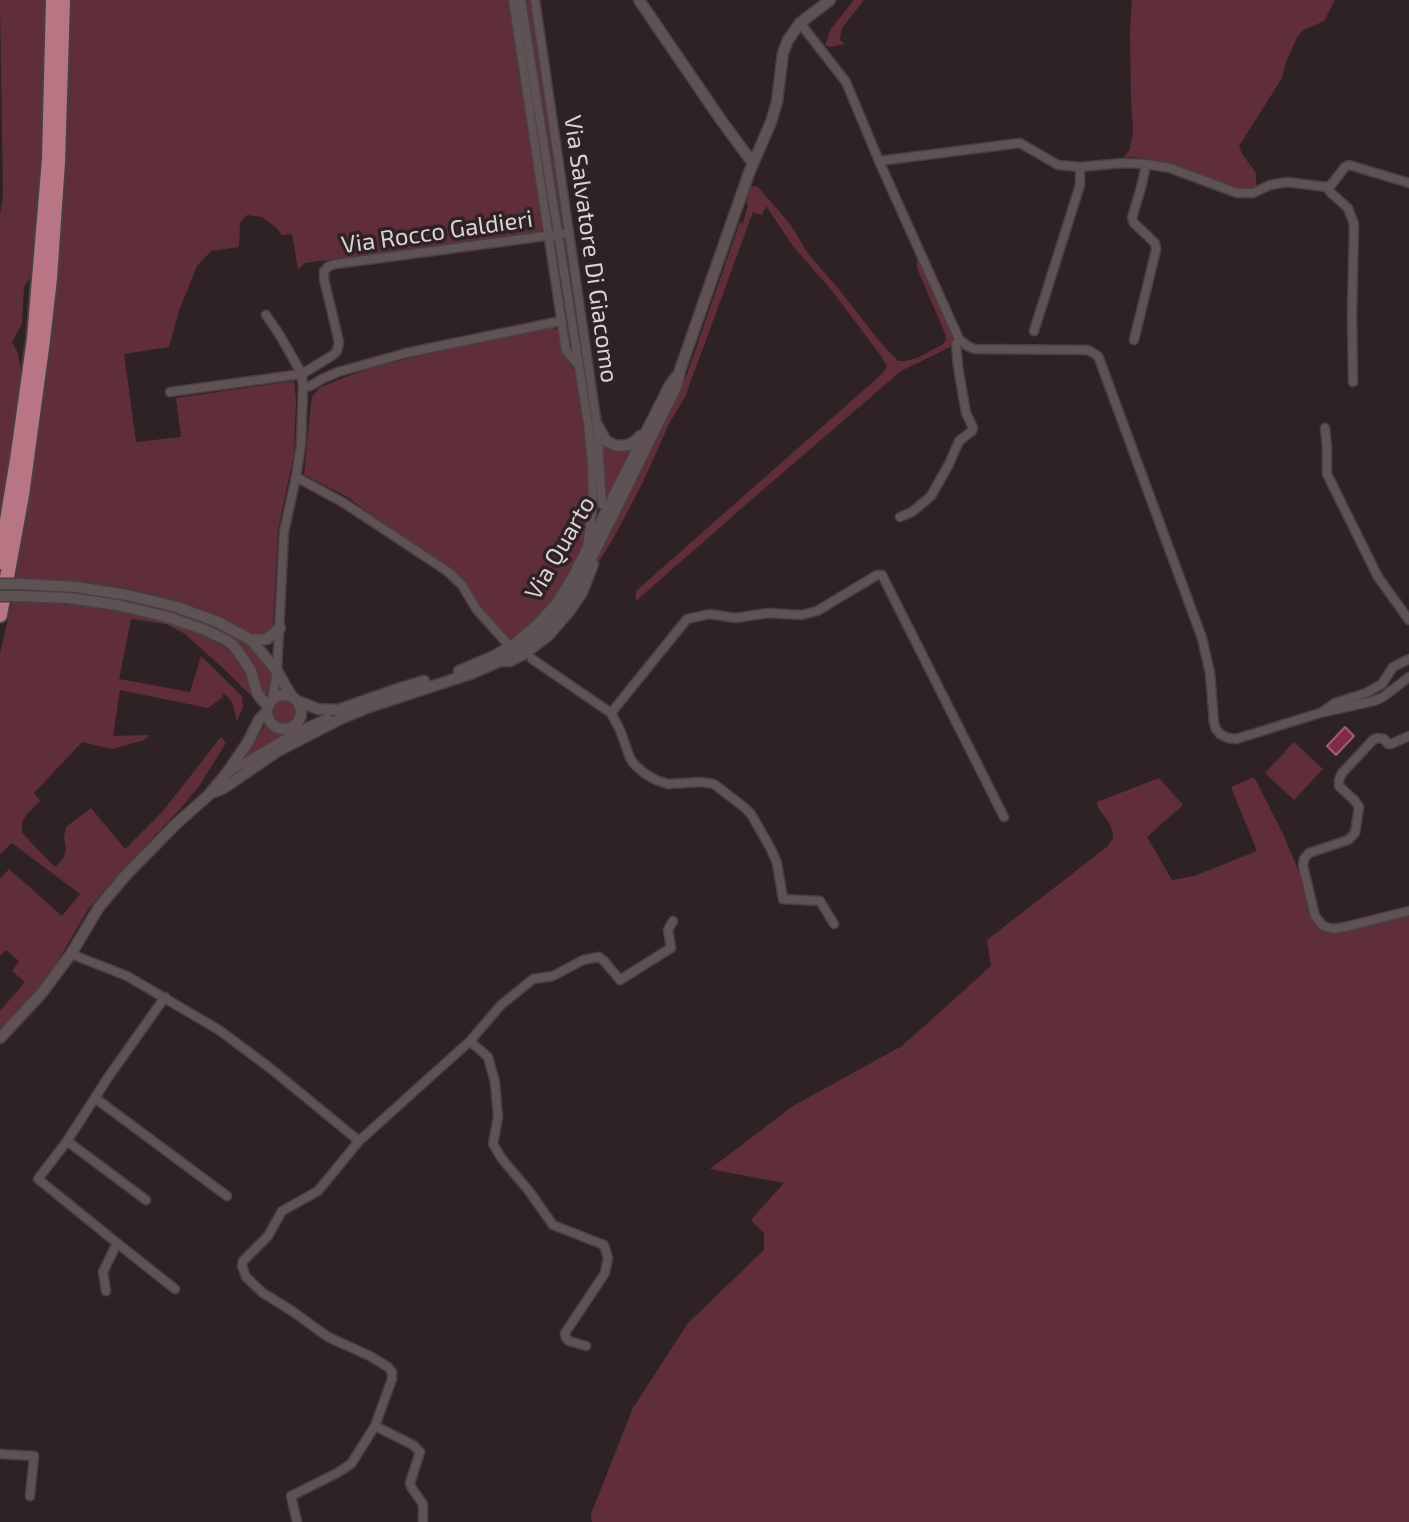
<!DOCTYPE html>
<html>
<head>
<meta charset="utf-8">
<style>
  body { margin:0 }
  canvas { display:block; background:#2e2225 }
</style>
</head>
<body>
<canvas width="1409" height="1522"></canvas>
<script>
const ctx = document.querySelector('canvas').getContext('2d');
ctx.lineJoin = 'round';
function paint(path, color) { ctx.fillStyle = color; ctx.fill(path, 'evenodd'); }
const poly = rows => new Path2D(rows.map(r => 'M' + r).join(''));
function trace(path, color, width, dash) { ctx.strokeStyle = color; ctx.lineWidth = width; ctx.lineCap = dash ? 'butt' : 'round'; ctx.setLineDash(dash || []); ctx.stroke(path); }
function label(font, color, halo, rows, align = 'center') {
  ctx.font = font + ' "Exo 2",sans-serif'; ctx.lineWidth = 7; ctx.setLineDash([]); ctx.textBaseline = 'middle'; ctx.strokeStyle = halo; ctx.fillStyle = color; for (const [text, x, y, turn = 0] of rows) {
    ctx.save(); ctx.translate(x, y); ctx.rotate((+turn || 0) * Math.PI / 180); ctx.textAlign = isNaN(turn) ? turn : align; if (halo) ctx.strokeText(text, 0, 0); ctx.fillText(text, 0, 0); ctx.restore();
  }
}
const green = poly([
  [0,0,48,0,43,152,37,247,30,278,24,287,22,324,12,342,18,353,21,371,13,439,0,521,0,216,3,194],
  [67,0,508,0,543,227,541,231,305,263,298,269,292,234,282,235,276,227,262,217,247,215,240,223,239,247,211,251,197,266,179,311,169,347,124,354,136,442,181,437,176,398,294,381,296,400,294,454,278,530,273,626,271,629,262,635,251,634,217,615,198,608,155,595,120,587,76,581,16,578,42,410,59,255],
  [526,0,530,0,559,188,560,218],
  [854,0,864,0,842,28,840,38,841,41,845,44,830,47,825,45,831,29],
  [1132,0,1335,0,1324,21,1302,31,1297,37,1286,62,1282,78,1239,146,1242,154,1256,173,1256,188,1245,189,1232,188,1157,160,1132,157,1124,157,1130,149,1133,131,1131,98,1130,31],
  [751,186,758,187,790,224,809,255,837,287,880,342,898,361,906,361,917,358,942,345,946,340,946,336,917,268,917,257,952,335,952,346,901,371,758,494,636,601,636,591,883,373,887,366,881,356,833,292,793,246,766,206,762,215,753,212,685,397,669,424,641,486,613,539,598,563,592,562,603,543,687,374,740,222,743,223,748,205,746,203],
  [548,327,554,328,559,331,563,356,577,373,584,422,588,480,587,518,584,537,579,556,547,609,512,642,479,608,469,588,458,574,401,537,346,496,304,475,310,412,312,397,319,388,348,376,382,365,465,345],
  [602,442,631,448,632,450,606,504,603,504,606,498],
  [17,588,77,591,148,603,206,621,226,630,249,645,260,657,271,673,271,680,268,694,261,693,236,643,167,612,126,602,82,596,38,592,17,592],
  [12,602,62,604,98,608,158,619,204,635,226,648,236,659,246,675,252,694,248,693,225,670,185,634,166,624,131,619,119,679,190,692,201,656,242,696,243,707,237,721,232,702,225,694,222,693,223,697,208,708,120,690,113,736,150,735,144,740,112,749,82,742,34,793,40,801,26,815,22,823,22,833,55,867,63,859,66,850,64,837,66,827,91,808,125,849,163,811,221,737,226,743,199,786,181,808,113,880,89,908,57,962,29,999,2,1028,0,1027,0,1011,25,982,12,971,19,961,6,950,0,956,0,879,9,869,62,916,80,894,12,843,0,854,0,653],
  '271 712a13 13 0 1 1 26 0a13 13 0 1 1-26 0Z',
  [266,724,274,730,285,733,285,735,239,764],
  [1294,742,1323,769,1294,800,1265,773],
  [1254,777,1283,834,1299,872,1313,922,1321,929,1333,932,1409,915,1409,1522,592,1522,591,1514,633,1408,688,1323,764,1250,764,1233,751,1220,784,1183,710,1169,793,1106,902,1046,991,966,987,940,1108,846,1113,838,1112,829,1108,821,1098,808,1097,802,1159,778,1183,805,1147,837,1172,880,1194,876,1257,851,1231,787]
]);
const water = poly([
  [1345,727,1354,736,1336,755,1327,746,1345,727]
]);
const minor = poly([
  [513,0,566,351,577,364],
  [521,0,588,423,592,463,593,503,587,548],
  [535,0,597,425,602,504],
  [800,23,846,82,879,161,959,339,966,345,974,349,1088,350,1098,356,1100,361,1202,638,1210,673,1214,723,1216,729,1220,734,1228,738,1236,739,1320,713,1374,701,1383,697,1409,677],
  [879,161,1020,143,1058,165,1080,167,1123,163,1146,164,1170,168,1237,193,1253,193,1270,185,1287,182,1327,187,1331,193,1348,208,1354,224,1352,313,1353,382],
  [1327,187,1331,185,1345,167,1349,165,1409,183],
  [1034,331,1080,185,1080,167],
  [1134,340,1156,250,1155,243,1134,223,1132,218,1142,184,1146,164],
  [303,388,310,386,322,379,338,372,406,353,561,321],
  [170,392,302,374,279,334,266,315],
  [1325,428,1327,447,1327,474,1378,577,1409,620],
  [296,477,344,503,447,571,462,585,477,610,506,642],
  [900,517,912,512,931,496,949,464,959,441,972,431,973,428,966,413,958,367,956,344,959,339],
  [532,659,611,713,620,730,630,758,634,764,644,773,656,780,668,784,701,782,714,784,745,808,751,814,771,849,777,863,783,899,820,901,834,924],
  [501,662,510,662,526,654,549,636,570,612,583,593,594,564],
  [272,701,277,671,284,532,296,477,301,444,303,388,302,374,333,355,337,351,339,342,324,279,324,271,329,266,336,264,568,233],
  [1322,712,1335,703,1366,693,1382,684,1393,667,1409,659],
  [611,713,687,619,710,614,735,618,768,613,802,615,817,611,877,575,882,575,1004,817],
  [1409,736,1391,744,1388,744,1384,739,1377,738,1373,740,1342,773,1339,780,1339,786,1355,801,1359,807,1355,833,1348,840,1309,853,1304,859,1303,866,1315,916,1322,925,1326,927,1333,929,1345,927,1409,911],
  [227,773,297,732,328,718],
  [71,954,127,976,219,1030,270,1068,359,1141],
  [95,1098,227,1196],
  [67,1141,146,1200],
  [117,1243,175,1289],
  [106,1291,103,1272,117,1243,38,1179,67,1141,109,1076,165,997],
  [586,1346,569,1341,566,1338,565,1333,605,1273,608,1258,604,1245,553,1225,529,1191,502,1159,493,1144,498,1117,495,1082,488,1057,470,1041,501,1005,533,979,553,976,583,960,599,957,605,962,620,980,671,948,668,930,673,921],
  [375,1426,413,1445,420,1452,410,1483,411,1487,423,1504,423,1522],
  [0,1454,34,1456,30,1496],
  [297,1522,291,1496,337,1473,351,1464,375,1426,392,1379,392,1372,388,1367,370,1356,328,1337,292,1311,263,1293,246,1277,242,1266,243,1261,268,1236,282,1211,318,1191,359,1141,470,1041]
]);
const tertiary = poly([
  [639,0,721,120,749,158,754,161],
  [597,425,606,441,617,446,629,445,636,440,640,436],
  [20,584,76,587,127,595,177,607,218,622,251,640,277,671,292,697],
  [18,596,69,598,117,605,164,616,203,629,226,640,233,645,242,657,251,671,257,693,263,701,269,705],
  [251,640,267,639,280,628],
  [459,671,494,656,516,643,537,625,557,603,572,579,670,385,676,377],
  '267 712a17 17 0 1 1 34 0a17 17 0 1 1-34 0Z',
  [297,701,318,709,338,710,401,688,424,681],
  [211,792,227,773,248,742,259,720,267,711],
  [0,1038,41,994,71,954,99,907,125,876,176,824,211,793,224,788,278,751,338,720,369,707,470,674,498,662,515,653,530,642,543,630,564,607,580,581,676,387,680,370,749,173,771,122,777,102,783,53,788,40,800,23,830,0]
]);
const trunk = poly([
  [0,562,17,460,34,339,49,159,53,0],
  [0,615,22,495,43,340,50,278,58,162,63,0]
]);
const tertiaryBridge = poly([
  [0,584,20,584],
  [0,596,18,596]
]);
const streetNames = [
  ["Via Rocco Galdieri",437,232,-8],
  ["Via Salvatore Di Giacomo",591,249,82],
  ["Via Quarto",560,548,-60]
];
paint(green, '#602e3b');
paint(water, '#812c46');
trace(water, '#9c5e70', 2);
trace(minor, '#493f41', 11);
trace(tertiary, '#493f41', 13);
trace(trunk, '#493f41', 18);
trace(minor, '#5f5254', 8);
trace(tertiary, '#5f5254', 10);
trace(trunk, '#b87685', 14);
trace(tertiaryBridge, '#493f41', 13, []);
trace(tertiaryBridge, '#5f5254', 10);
label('24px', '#dad2d3', '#2e2225', streetNames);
</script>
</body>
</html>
